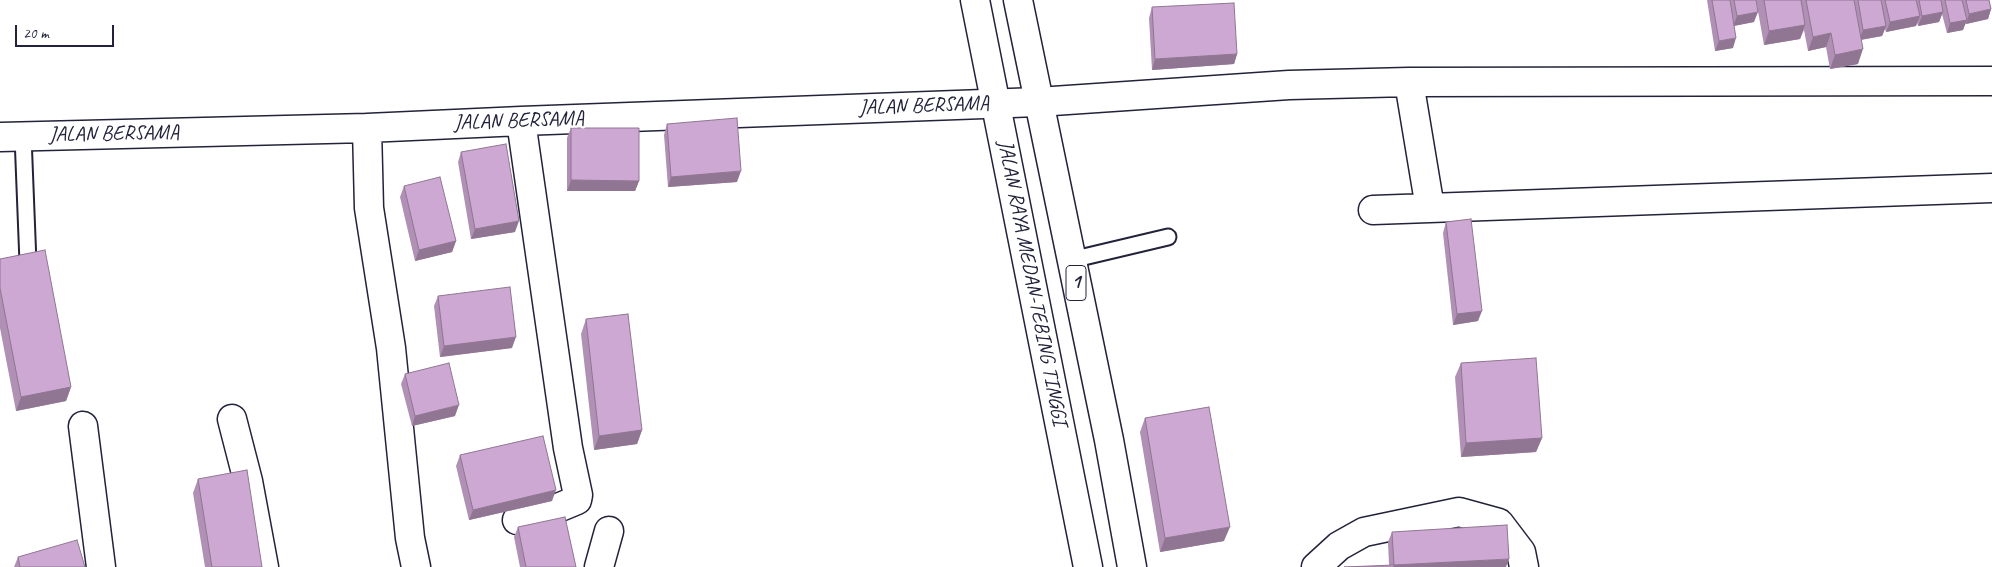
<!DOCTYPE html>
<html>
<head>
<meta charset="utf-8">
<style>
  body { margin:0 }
  #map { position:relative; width:1992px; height:567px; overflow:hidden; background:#fff; font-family:Caveat,sans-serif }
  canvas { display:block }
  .scale { position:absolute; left:15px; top:25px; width:99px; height:22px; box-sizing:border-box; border:2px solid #22223b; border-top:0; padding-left:6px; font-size:15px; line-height:18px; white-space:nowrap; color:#22223b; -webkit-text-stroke:4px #fff; paint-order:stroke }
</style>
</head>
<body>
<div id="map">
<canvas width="1992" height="567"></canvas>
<div class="scale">20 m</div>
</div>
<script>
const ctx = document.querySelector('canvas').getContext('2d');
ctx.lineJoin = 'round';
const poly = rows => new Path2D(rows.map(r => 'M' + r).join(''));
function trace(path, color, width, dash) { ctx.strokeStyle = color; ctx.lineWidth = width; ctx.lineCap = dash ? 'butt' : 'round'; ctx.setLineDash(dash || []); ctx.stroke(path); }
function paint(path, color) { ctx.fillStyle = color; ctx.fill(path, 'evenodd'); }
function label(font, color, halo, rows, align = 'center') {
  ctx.font = font + ' Caveat,sans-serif'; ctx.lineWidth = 4.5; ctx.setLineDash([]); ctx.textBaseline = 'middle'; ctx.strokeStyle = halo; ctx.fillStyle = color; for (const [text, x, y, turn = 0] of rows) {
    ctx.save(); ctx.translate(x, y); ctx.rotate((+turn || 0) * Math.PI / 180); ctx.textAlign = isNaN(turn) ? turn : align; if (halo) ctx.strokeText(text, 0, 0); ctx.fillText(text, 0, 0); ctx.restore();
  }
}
const lane = poly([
  [23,136,28,263],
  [1071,260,1168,237]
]);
const street = poly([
  [1409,82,1430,208],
  [367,128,369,208,391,348,410,538,416,567],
  [0,137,367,128,521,121,1038,102,1289,85,1409,82,1992,81],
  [1373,210,1992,188],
  [232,419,248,481,264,567],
  [83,426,101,567],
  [517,520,553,510,577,500,578,495,568,448,521,121],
  [599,567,609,531],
  [1316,567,1339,546,1364,532,1459,512,1499,523,1521,552,1524,567]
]);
const highway = poly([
  [975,0,1088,567],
  [1018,0,1109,440,1132,567]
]);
const wall = poly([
  [1707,0,1756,0,1754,22,1734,26,1733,48,1715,51],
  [1756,0,1989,0,1991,9,1988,19,1966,24,1965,23,1963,30,1947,33,1942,14,1939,22,1918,26,1917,22,1916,26,1886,32,1885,29,1882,36,1861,40,1858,64,1830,69,1826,47,1808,51,1804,30,1800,39,1764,45],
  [1152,7,1237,54,1234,64,1152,70,1149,18],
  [667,124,737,182,668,187,664,135],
  [571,128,639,181,635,191,567,191,567,138],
  [461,152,515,232,471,239,458,162],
  [404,186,456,241,452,252,415,261,400,197],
  [1446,222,1478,321,1453,325,1443,233],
  [0,259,71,387,66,401,16,411,0,328],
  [438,296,512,348,440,357,434,306],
  [586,319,642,430,637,444,594,450,581,334],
  [1461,363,1542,438,1536,452,1461,457,1455,377],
  [405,374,455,416,412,426,401,384],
  [1145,418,1224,541,1160,552,1140,432],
  [460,455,552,501,469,520,456,466],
  [198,479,262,567,205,567,193,493],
  [518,527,576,567,520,567,514,537],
  [1392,532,1506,567,1389,565,1388,542],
  [18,557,85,567,14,567]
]);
const shadedWall = poly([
  [1991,9,1988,19,1966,24,1969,14],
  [1758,12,1754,22,1733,26,1737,16],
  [1943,12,1939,22,1918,26,1922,16],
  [1920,16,1916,26,1886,32,1890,22],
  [1967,20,1963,30,1947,33,1950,23],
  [1805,25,1800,39,1764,45,1769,31],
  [1886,26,1882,36,1859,40,1863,30],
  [1831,33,1826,47,1808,51,1813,37],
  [1736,38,1733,48,1715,51,1719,41],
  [1863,49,1858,64,1830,69,1835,55],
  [1237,54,1234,64,1152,70,1155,59],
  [741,171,737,182,668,187,671,177],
  [571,180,639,181,635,191,567,191],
  [519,221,515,232,471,239,475,229],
  [456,241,452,252,415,261,419,250],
  [1482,311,1478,321,1453,325,1457,314],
  [516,337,512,348,440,357,444,346],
  [71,387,66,401,16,411,21,397],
  [459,405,455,416,412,426,415,416],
  [642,430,637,444,594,450,599,436],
  [1542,438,1536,452,1461,457,1466,443],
  [556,490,552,501,469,520,473,510],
  [1230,527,1224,541,1160,552,1165,538],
  [1509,559,1506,567,1393,567,1394,565]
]);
const building = poly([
  [1712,0,1730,0,1736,38,1719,41,1712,0],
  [1734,0,1756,0,1758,12,1737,16,1734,0],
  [1764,0,1801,0,1805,25,1769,31,1764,0],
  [1806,0,1854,0,1863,49,1835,55,1831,33,1813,37,1806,0],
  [1858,0,1881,0,1886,26,1863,30,1858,0],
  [1885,0,1916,0,1920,16,1890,22,1885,0],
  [1919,0,1941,0,1943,12,1922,16,1919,0],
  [1945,0,1962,0,1967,20,1950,23,1945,0],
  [1966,0,1989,0,1991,9,1969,14,1966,0],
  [1234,3,1237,54,1155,59,1152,7,1234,3],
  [737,118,741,171,671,177,667,124,737,118],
  [571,128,639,128,639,181,571,180,571,128],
  [506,144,519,221,475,229,461,152,506,144],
  [440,177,456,241,419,250,404,186,440,177],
  [1471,219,1482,311,1457,314,1446,222,1471,219],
  [45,250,71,387,21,397,0,288,0,259,45,250],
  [510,287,516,337,444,346,438,296,510,287],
  [628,314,642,430,599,436,586,319,628,314],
  [1536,358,1542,438,1466,443,1461,363,1536,358],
  [449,363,459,405,415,416,405,374,449,363],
  [1209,407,1230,527,1165,538,1145,418,1209,407],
  [543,436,556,490,473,510,460,455,543,436],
  [247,470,262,567,212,567,198,479,247,470],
  [565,517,576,567,526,567,518,527,565,517],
  [1507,525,1509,559,1394,565,1394,567,1344,567,1394,565,1392,532,1507,525],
  [77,540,85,567,20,567,18,557,77,540]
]);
const shields = [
  [1076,283,20]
];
const shieldNames = [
  ["1",1076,283]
];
const streetNames = [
  ["JALAN BERSAMA",924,106,-2],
  ["JALAN BERSAMA",519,121,-2],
  ["JALAN BERSAMA",114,134,-1],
  ["JALAN RAYA MEDAN-TEBING TINGGI",1032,283,79]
];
trace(lane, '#22223b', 19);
trace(street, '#22223b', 31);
trace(highway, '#22223b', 31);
trace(lane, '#fff', 15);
trace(street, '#fff', 28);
trace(highway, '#fff', 28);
paint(wall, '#b090b5');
paint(shadedWall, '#907693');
paint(building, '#cda8d2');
trace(building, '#907693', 1);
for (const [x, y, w] of shields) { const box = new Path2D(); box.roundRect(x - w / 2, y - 17.5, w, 35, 4); ctx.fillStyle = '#fff'; ctx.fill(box); trace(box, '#22223b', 1); }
label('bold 20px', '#22223b', null, shieldNames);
label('21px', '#22223b', '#fff', streetNames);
</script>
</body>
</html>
